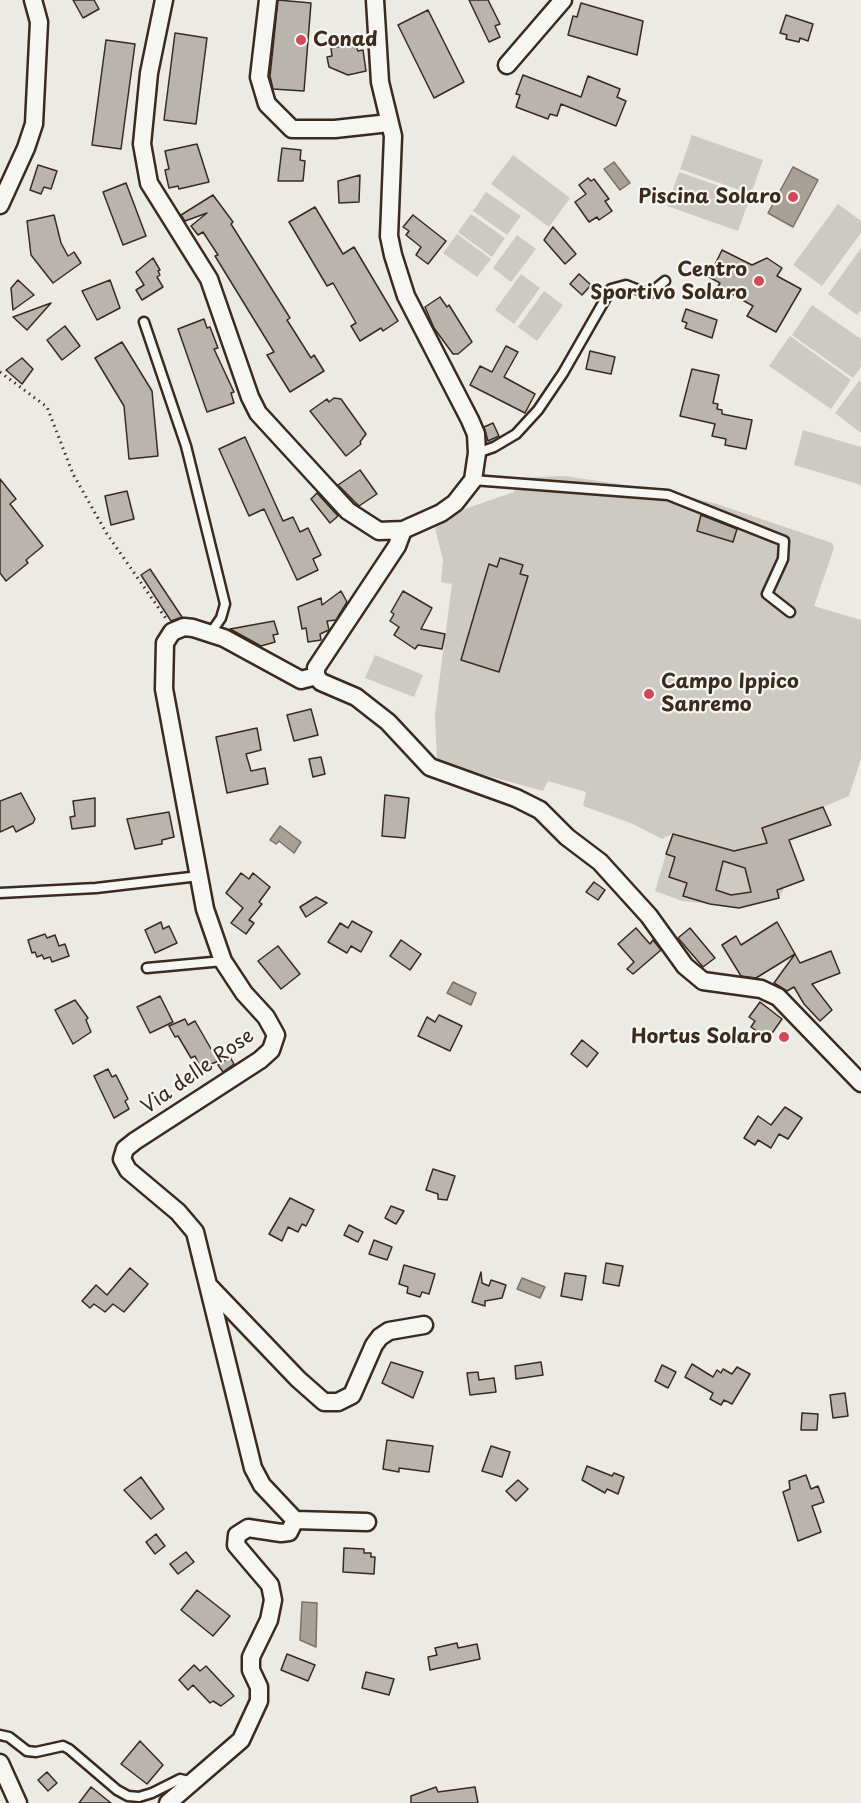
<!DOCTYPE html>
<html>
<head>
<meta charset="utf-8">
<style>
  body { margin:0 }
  canvas { display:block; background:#ebeae5 }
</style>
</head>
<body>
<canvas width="861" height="1803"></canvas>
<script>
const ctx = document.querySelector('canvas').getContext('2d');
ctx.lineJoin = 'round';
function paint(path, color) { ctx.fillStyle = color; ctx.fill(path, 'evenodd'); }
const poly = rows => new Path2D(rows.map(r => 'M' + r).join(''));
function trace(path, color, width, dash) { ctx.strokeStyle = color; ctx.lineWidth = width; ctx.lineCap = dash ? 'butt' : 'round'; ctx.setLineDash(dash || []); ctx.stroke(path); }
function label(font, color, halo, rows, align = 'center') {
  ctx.font = font + ' "Playpen Sans",sans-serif'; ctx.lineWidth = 4.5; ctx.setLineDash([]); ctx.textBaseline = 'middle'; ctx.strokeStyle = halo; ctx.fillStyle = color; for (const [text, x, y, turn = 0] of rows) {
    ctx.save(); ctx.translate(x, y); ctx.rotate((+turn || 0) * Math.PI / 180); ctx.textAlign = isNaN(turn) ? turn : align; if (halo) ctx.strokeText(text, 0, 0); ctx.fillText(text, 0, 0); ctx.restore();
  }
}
const green = poly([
  [692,135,763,160,751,194,680,169],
  [513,155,570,198,549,227,491,184],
  [679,172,750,197,738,231,667,206],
  [486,192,521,216,507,235,473,211],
  [838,204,861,221,861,233,822,286,793,265],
  [471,214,505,238,492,257,458,232],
  [457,234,491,259,477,277,443,253],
  [517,235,536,249,511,282,493,268],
  [861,248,861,310,857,315,828,294],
  [521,274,540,288,514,324,495,310],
  [544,291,563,305,537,341,518,327],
  [812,305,861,339,861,367,853,378,792,335],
  [790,336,851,380,831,409,769,366],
  [859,381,861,382,861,433,835,413],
  [803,430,861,447,861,485,794,465],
  [564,476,667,491,717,504,832,543,834,548,814,606,861,620,861,759,849,796,823,807,831,825,789,840,804,880,784,888,779,898,710,904,682,901,655,891,672,834,662,839,633,824,583,806,586,792,548,781,543,791,437,762,435,714,452,584,441,582,443,560,435,528,465,509,514,492,518,478],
  [375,655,423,675,414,697,365,678]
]);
const water = poly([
  [614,162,630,183,620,190,604,169,614,162],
  [793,167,818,180,793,227,768,213,793,167],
  [280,826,301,842,294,853,279,841,276,844,270,840,280,826],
  [453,982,476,993,471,1005,447,993,453,982],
  [522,1278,545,1287,540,1298,517,1289,522,1278],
  [302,1602,317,1603,316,1647,300,1640,302,1602]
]);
const building = poly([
  [73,0,94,0,99,9,83,18,73,0],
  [278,0,311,3,304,91,273,89,270,76,278,0],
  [469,0,488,0,500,24,495,26,500,37,489,42,469,0],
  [581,3,643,21,637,55,568,35,573,16,577,17,581,3],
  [428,10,464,82,434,98,398,25,428,10],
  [786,15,813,24,808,41,800,38,799,42,786,39,787,35,780,33,786,15],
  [175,33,207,38,196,124,164,120,175,33],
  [106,40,135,44,121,149,92,145,106,40],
  [355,44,358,51,363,50,366,71,348,75,329,67,327,57,332,56,331,48,355,44],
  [523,75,581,97,588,76,620,89,617,97,626,101,616,126,561,104,557,116,550,114,548,119,516,107,520,95,516,94,523,75],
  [197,144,209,182,179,189,178,186,169,188,165,170,169,169,165,151,197,144],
  [282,148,301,150,300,160,305,161,303,181,278,181,282,148],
  [38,165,57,171,51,189,44,187,41,194,30,190,38,165],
  [360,175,359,202,339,203,338,181,360,175],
  [588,178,591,181,594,179,609,199,605,201,612,211,599,220,597,217,589,222,575,202,586,194,579,185,588,178],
  [126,183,146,236,123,245,103,192,126,183],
  [213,195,233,222,231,224,290,318,287,320,311,358,314,355,324,371,290,392,267,355,274,352,215,256,218,255,203,232,198,235,191,226,207,213,185,221,181,215,213,195],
  [315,207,343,254,354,247,398,321,383,331,381,328,360,341,351,326,356,323,333,283,327,286,289,222,315,207],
  [54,215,61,243,68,256,74,252,81,263,53,283,31,255,27,221,54,215],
  [413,215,446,241,428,264,416,255,421,247,406,235,409,231,403,227,413,215],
  [553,227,576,254,565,264,544,240,553,227],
  [722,250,752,265,767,258,782,268,777,276,801,289,776,332,747,316,753,306,718,286,720,283,709,277,722,250],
  [153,258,160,270,158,271,160,275,157,277,163,287,142,300,136,290,144,285,136,272,153,258],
  [579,274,591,285,582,295,570,284,579,274],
  [18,280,34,295,13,310,11,288,18,280],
  [110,280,120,308,97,320,82,291,110,280],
  [440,297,447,307,449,305,472,342,458,354,453,354,434,328,425,307,440,297],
  [51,303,27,330,13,317,51,303],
  [686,309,717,320,712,338,685,328,687,323,682,321,686,309],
  [204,319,207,328,210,327,218,348,214,349,234,392,231,393,234,403,207,412,178,329,204,319],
  [65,326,80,346,62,360,47,340,65,326],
  [122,342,152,391,158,456,129,459,124,406,95,358,122,342],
  [506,346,518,352,504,377,535,394,525,413,470,385,480,366,492,372,506,346],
  [590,351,615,357,611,374,586,369,590,351],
  [22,358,33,369,22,384,6,370,22,358],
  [692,369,719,375,713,403,718,404,717,409,722,410,722,414,752,420,746,449,725,445,726,439,712,436,715,424,680,416,692,369],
  [334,398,341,399,366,434,360,442,361,444,346,456,310,411,327,399,329,402,334,398],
  [493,423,499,436,488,441,484,427,493,423],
  [245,437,283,521,293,517,300,532,308,528,321,555,313,559,318,570,297,580,264,509,249,516,219,449,245,437],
  [360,470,377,494,359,506,338,485,360,470],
  [0,479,16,499,10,504,43,546,26,560,28,563,6,581,0,573,0,479],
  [127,491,134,519,111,525,105,496,127,491],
  [317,493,338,516,330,523,311,499,317,493],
  [701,515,737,529,733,542,697,531,701,515],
  [500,558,523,565,520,574,528,576,499,672,461,660,489,564,497,567,500,558],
  [150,569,182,617,171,621,141,575,150,569],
  [341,591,347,602,336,620,327,621,329,630,320,634,321,640,308,642,306,628,302,629,298,607,321,598,322,605,341,591],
  [403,591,432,608,421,629,445,634,442,649,418,645,415,649,394,635,399,627,390,621,394,614,391,612,403,591],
  [274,621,278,634,273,635,275,642,261,646,230,629,274,621],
  [311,709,318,735,294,741,287,715,311,709],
  [257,728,261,750,246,754,251,771,265,768,268,784,227,793,216,737,257,728],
  [321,757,325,774,313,777,309,759,321,757],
  [21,793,35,819,33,823,16,832,13,826,0,832,0,801,21,793],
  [385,795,409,798,405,838,382,836,385,795],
  [95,798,95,826,72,829,70,817,75,816,73,801,95,798],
  [823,807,831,825,789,840,804,880,777,890,779,898,739,908,710,904,683,896,687,883,669,877,675,857,666,854,673,834,734,851,767,843,762,828,823,807],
  [723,861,745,868,751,892,731,895,716,890,723,861],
  [169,812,174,837,162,840,162,844,135,849,127,819,169,812],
  [241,873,249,879,253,873,270,887,259,902,262,904,249,920,254,923,246,934,231,923,243,908,226,893,241,873],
  [594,882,605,890,598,900,586,892,594,882],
  [316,897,327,903,306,917,300,907,316,897],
  [352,921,372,932,361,952,351,946,347,953,328,942,340,923,348,928,352,921],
  [161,922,163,929,169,926,177,943,155,953,145,930,161,922],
  [777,922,795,954,756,978,741,976,722,945,736,936,741,945,777,922],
  [636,928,650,944,653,940,661,950,633,974,627,969,634,962,618,944,636,928],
  [690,928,715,958,703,967,678,938,690,928],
  [45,934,47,938,55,935,59,946,65,944,69,956,52,962,50,957,44,959,42,955,37,957,35,952,32,953,28,940,45,934],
  [401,940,421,954,410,970,390,956,401,940],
  [278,946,300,974,281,989,258,961,278,946],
  [831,951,840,973,812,984,832,1010,820,1021,804,1004,794,987,787,991,774,983,795,954,800,963,831,951],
  [160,996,173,1022,150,1033,137,1007,160,996],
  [75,1000,88,1018,86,1020,91,1032,73,1044,55,1010,75,1000],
  [760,1002,782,1019,768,1039,751,1027,755,1021,749,1017,760,1002],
  [439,1015,462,1026,450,1051,418,1036,427,1017,435,1022,439,1015],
  [185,1019,188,1025,195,1021,218,1061,201,1069,195,1056,191,1058,178,1036,175,1037,169,1026,185,1019],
  [582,1040,598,1053,587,1067,571,1054,582,1040],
  [230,1057,234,1064,223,1072,218,1065,230,1057],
  [108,1069,112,1077,116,1075,128,1099,125,1101,129,1109,114,1118,94,1076,108,1069],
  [785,1107,802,1118,788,1139,779,1134,771,1148,758,1140,755,1145,744,1138,758,1116,771,1125,785,1107],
  [433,1169,455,1176,447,1200,438,1199,438,1194,426,1190,433,1169],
  [290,1198,314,1210,306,1226,302,1224,298,1232,288,1227,282,1241,269,1234,290,1198],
  [391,1206,404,1211,396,1224,385,1218,391,1206],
  [349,1225,363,1232,358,1242,344,1235,349,1225],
  [374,1240,392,1247,387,1260,369,1254,374,1240],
  [606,1263,623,1266,619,1286,603,1283,606,1263],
  [404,1265,435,1274,429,1294,422,1292,420,1297,407,1293,408,1287,399,1284,404,1265],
  [130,1268,148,1284,124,1312,113,1304,105,1312,94,1304,90,1308,82,1301,96,1285,107,1295,130,1268],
  [481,1272,482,1283,489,1286,491,1280,506,1285,502,1298,485,1301,485,1306,472,1302,481,1272],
  [565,1273,586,1276,582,1300,561,1296,565,1273],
  [391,1362,423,1372,413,1398,382,1383,391,1362],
  [541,1362,543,1375,516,1379,515,1366,541,1362],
  [692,1364,713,1377,717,1370,721,1373,723,1369,732,1374,737,1367,750,1374,732,1404,724,1400,721,1405,710,1399,713,1393,685,1377,692,1364],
  [662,1365,676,1372,668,1388,655,1381,662,1365],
  [478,1372,479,1380,494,1378,496,1392,470,1395,467,1373,478,1372],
  [845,1393,848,1416,833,1418,830,1395,845,1393],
  [802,1413,818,1414,817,1430,801,1430,802,1413],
  [387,1440,433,1446,429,1472,399,1468,399,1472,383,1469,387,1440],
  [491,1446,510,1452,502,1477,482,1471,491,1446],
  [587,1466,612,1476,614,1473,624,1477,618,1494,607,1489,605,1493,582,1480,587,1466],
  [806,1475,811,1489,818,1486,824,1502,812,1506,821,1532,798,1541,783,1492,790,1489,789,1481,806,1475],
  [141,1477,164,1509,151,1519,124,1490,141,1477],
  [518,1480,528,1489,516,1501,506,1491,518,1480],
  [156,1534,165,1546,155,1554,146,1542,156,1534],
  [344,1548,364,1549,364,1553,371,1553,371,1557,375,1557,374,1574,343,1572,344,1548],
  [186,1552,194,1562,178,1574,170,1564,186,1552],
  [197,1590,230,1616,213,1636,181,1610,197,1590],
  [457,1643,458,1648,477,1644,480,1659,430,1670,428,1657,437,1655,435,1648,457,1643],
  [287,1654,315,1665,308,1681,281,1670,287,1654],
  [194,1665,200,1671,206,1666,234,1696,221,1706,213,1701,210,1703,193,1685,188,1690,179,1680,194,1665],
  [366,1672,394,1679,389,1695,362,1688,366,1672],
  [140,1741,163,1765,147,1784,121,1764,140,1741],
  [47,1772,57,1783,48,1791,38,1780,47,1772],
  [91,1787,111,1803,79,1803,91,1787],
  [436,1787,438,1792,475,1787,478,1803,411,1803,411,1796,436,1787]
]);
const path = poly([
  [0,372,47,407,73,474,107,534,167,620]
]);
const lane = poly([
  [144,322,186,446,225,604,221,618,210,634],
  [477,453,494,447,516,434,538,410,563,373,611,289,626,285,649,294,665,281],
  [473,480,668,495,784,541,783,559,767,594,790,612],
  [0,893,96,888,199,876],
  [147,968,223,961],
  [0,1735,9,1737,27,1751,36,1752,63,1746,69,1749,117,1790,128,1796,139,1797,152,1793,180,1779,193,1782]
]);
const street = poly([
  [164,0,149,73,142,144,149,183,209,279,250,397,258,413,348,511,379,531,403,530,441,513,455,503,473,480,477,453,476,434,470,420,406,296,393,255,389,236,393,136,380,82,375,0],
  [268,0,259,77,267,104,292,129,335,129,389,123],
  [507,65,563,0],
  [0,205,26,148,34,124,39,22,33,0],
  [403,530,397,546,316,668,316,676,321,682,356,697,388,722,430,767,516,798,540,810,567,837,600,862,649,916,685,966,703,981,761,989,778,997,861,1083],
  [208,1285,298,1379,324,1402,338,1402,352,1395,374,1345,380,1337,389,1331,424,1325],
  [295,1520,367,1522],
  [0,1763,18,1803],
  [168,1803,241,1740,259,1701,259,1687,251,1670,251,1657,269,1620,273,1600,270,1585,236,1545,237,1535,248,1528,281,1533,289,1532,295,1520,262,1485,253,1468,195,1232,178,1212,128,1170,122,1159,125,1149,135,1141,260,1060,271,1050,276,1035,266,1017,244,993,223,961,205,909,164,689,165,643,172,632,184,627,193,628,224,638,301,680,316,676]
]);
const markers = [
  [301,40,6,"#d1495b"],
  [793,197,6,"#d1495b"],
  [759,281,6,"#d1495b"],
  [649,694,6,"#d1495b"],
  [784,1037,6,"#d1495b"]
];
const poiNames = [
  ["Conad",313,40,"left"],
  ["Piscina Solaro",781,197],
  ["Centro",747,270],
  ["Sportivo Solaro",747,293],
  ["Campo Ippico",661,682,"left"],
  ["Sanremo",661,705,"left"],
  ["Hortus Solaro",772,1037]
];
const streetNames = [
  ["Via delle Rose",198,1072,-35]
];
paint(green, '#cdcac4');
paint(water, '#a8a198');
trace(water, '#7c7167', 1.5);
paint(building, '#bab4ae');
trace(building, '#3b2a1e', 1.5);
trace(lane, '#3b2a1e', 13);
trace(street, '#3b2a1e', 21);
trace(path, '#3b2a1e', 3, [1.5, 4.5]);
trace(lane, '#f6f6f2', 8);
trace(street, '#f6f6f2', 16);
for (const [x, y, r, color] of markers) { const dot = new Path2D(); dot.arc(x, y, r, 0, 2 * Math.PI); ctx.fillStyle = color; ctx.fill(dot); trace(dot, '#f6f6f2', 2); }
label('bold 20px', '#3b2a1e', '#f6f6f2', poiNames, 'right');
label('20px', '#3b2a1e', '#f6f6f2', streetNames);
</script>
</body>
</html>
